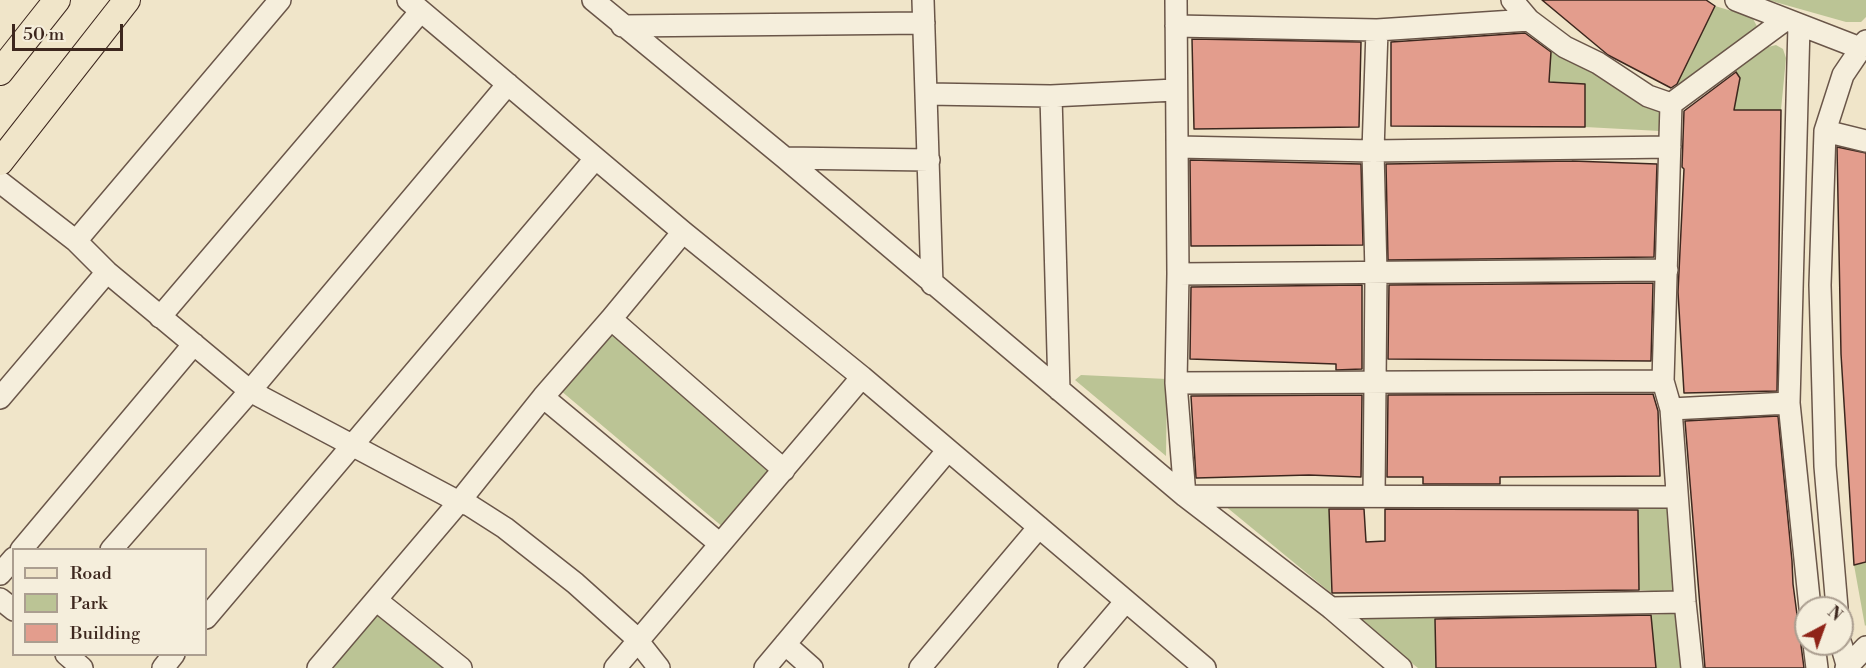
<!DOCTYPE html>
<html>
<head>
<meta charset="utf-8">
<style>
  body { margin:0 }
  #map { position:relative; width:1866px; height:668px; overflow:hidden; background:#f0e5c9; font-family:"Libre Bodoni",serif }
  canvas { display:block }
  .legend { position:absolute; left:12px; top:548px; width:195px; height:108px; box-sizing:border-box; background:#f5eedc; border:2px solid #ab9e90; margin:0; padding:8px 10px; list-style:none; font-size:18px; color:#3d271e }
  .legend li { display:flex; align-items:center; gap:12px; height:30px }
  .legend b { width:30px; border:2px solid #ab9e90 }
  .north { position:absolute; left:1794px; top:596px; width:60px; height:60px; box-sizing:border-box; background:#f5eedc; border:2px solid #ab9e90; border-radius:50%; rotate:41deg; font-size:16px; font-weight:700; line-height:24px; text-align:center; color:#3d271e }
  .north::after { content:''; display:block; margin:auto; width:21px; height:27px; background:#8f2418; clip-path:polygon(50% 0,100% 100%,50% 72%,0 100%) }
  .scale { position:absolute; left:12px; top:24px; width:111px; height:27px; box-sizing:border-box; border:3px solid #3d271e; border-top:0; padding-left:8px; font-size:18px; line-height:21px; white-space:nowrap; color:#3d271e; -webkit-text-stroke:4px #f5eedc; paint-order:stroke }
</style>
</head>
<body>
<div id="map">
<canvas width="1866" height="668"></canvas>
<ul class="legend">
<li><b style="height:8px;background:#f0e5c9"></b>Road</li>
<li><b style="height:16px;background:#bbc495"></b>Park</li>
<li><b style="height:16px;background:#e39d8d"></b>Building</li>
</ul>
<div class="north">N</div>
<div class="scale">50 m</div>
</div>
<script>
const ctx = document.querySelector('canvas').getContext('2d');
ctx.lineJoin = 'round';
function paint(path, color) { ctx.fillStyle = color; ctx.fill(path, 'evenodd'); }
const poly = rows => new Path2D(rows.map(r => 'M' + r).join(''));
function trace(path, color, width, dash) { ctx.strokeStyle = color; ctx.lineWidth = width; ctx.lineCap = dash ? 'butt' : 'round'; ctx.setLineDash(dash || []); ctx.stroke(path); }
const green = poly([
  [1768,0,1866,0,1866,17,1861,22,1846,22],
  [1715,6,1752,17,1759,30,1674,89],
  [1551,40,1658,108,1662,117,1660,131,1585,127,1585,84,1549,82],
  [1776,45,1783,49,1786,58,1781,110,1734,110,1740,78,1735,71,1768,47],
  [611,319,784,470,730,533,554,385],
  [1081,375,1167,379,1166,456,1075,380],
  [1213,496,1329,501,1331,593],
  [1669,497,1676,593,1639,590,1638,498],
  [1866,563,1866,625,1865,626,1854,565],
  [376,600,456,668,318,668],
  [1681,613,1685,668,1656,668,1651,615],
  [1435,614,1436,668,1418,668,1354,618]
]);
const building = poly([
  [1542,0,1706,0,1715,6,1677,84,1671,88,1608,55,1542,0],
  [1525,33,1551,52,1549,82,1585,84,1585,127,1391,126,1391,42,1525,33],
  [1192,39,1361,42,1359,127,1194,129,1192,39],
  [1736,72,1740,78,1734,110,1781,110,1777,391,1684,393,1678,292,1684,169,1682,167,1684,111,1736,72],
  [1837,147,1866,153,1866,562,1854,565,1841,354,1837,147],
  [1190,160,1361,164,1363,245,1191,246,1190,160],
  [1572,161,1657,164,1654,257,1388,260,1386,164,1572,161],
  [1653,283,1651,361,1388,359,1389,285,1653,283],
  [1362,285,1362,369,1336,370,1336,364,1190,359,1191,287,1362,285],
  [1653,394,1658,411,1660,476,1500,477,1500,484,1423,484,1423,477,1387,477,1388,395,1653,394],
  [1362,395,1361,477,1309,475,1196,478,1191,396,1362,395],
  [1778,416,1792,561,1793,584,1804,668,1705,668,1685,421,1778,416],
  [1329,509,1364,509,1366,542,1385,541,1385,509,1638,510,1639,590,1332,593,1329,509],
  [1651,615,1656,668,1436,668,1435,619,1651,615]
]);
const minor = poly([
  [408,0,683,232,862,377,1205,668],
  [593,0,785,158,1185,496,1331,608,1401,668],
  [923,0,932,284],
  [1176,0,1178,274,1176,383,1185,496,1677,497],
  [1512,0,1529,20,1565,47,1598,63,1648,96,1671,104],
  [1736,0,1860,48],
  [1799,25,1789,403,1810,608],
  [622,26,924,23],
  [1176,26,1377,30,1529,20],
  [927,94,1051,96,1175,90],
  [1051,96,1059,390],
  [1671,104,1663,381,1671,409,1685,602,1692,668],
  [1671,104,1785,20],
  [1825,131,1866,141],
  [1178,147,1373,151,1670,147],
  [785,158,929,160],
  [0,182,76,241,107,272,250,391,459,502,469,505,505,528,575,583,633,635,659,668],
  [76,241,280,0],
  [1178,274,1667,270],
  [160,317,421,11],
  [611,319,784,470],
  [1176,383,1663,381],
  [543,397,720,544],
  [0,398,107,272],
  [1671,409,1789,403],
  [1374,496,1376,273,1373,151,1377,30],
  [21,550,194,344],
  [111,550,250,391,508,84],
  [0,574,14,558],
  [0,599,14,610],
  [376,600,461,668],
  [1331,608,1685,602],
  [1837,608,1825,466,1820,285,1825,131,1843,75,1866,41],
  [206,618,595,159],
  [785,644,812,668],
  [1814,644,1817,668],
  [1841,644,1848,668],
  [66,654,82,668],
  [163,668,174,654],
  [318,668,459,502,543,397,611,319,683,232],
  [615,668,862,377],
  [765,668,948,450],
  [920,668,1039,527],
  [1069,668,1126,601],
  [1846,668,1866,647]
]);
const major = poly([
  [0,72,57,0],
  [0,162,127,0]
]);
paint(green, '#bbc495');
paint(building, '#e39d8d');
trace(building, '#3d271e', 1.5);
trace(minor, '#6a5649', 24);
trace(major, '#3d271e', 28);
trace(minor, '#f5eedc', 21);
trace(major, '#f0e5c9', 26);
</script>
</body>
</html>
